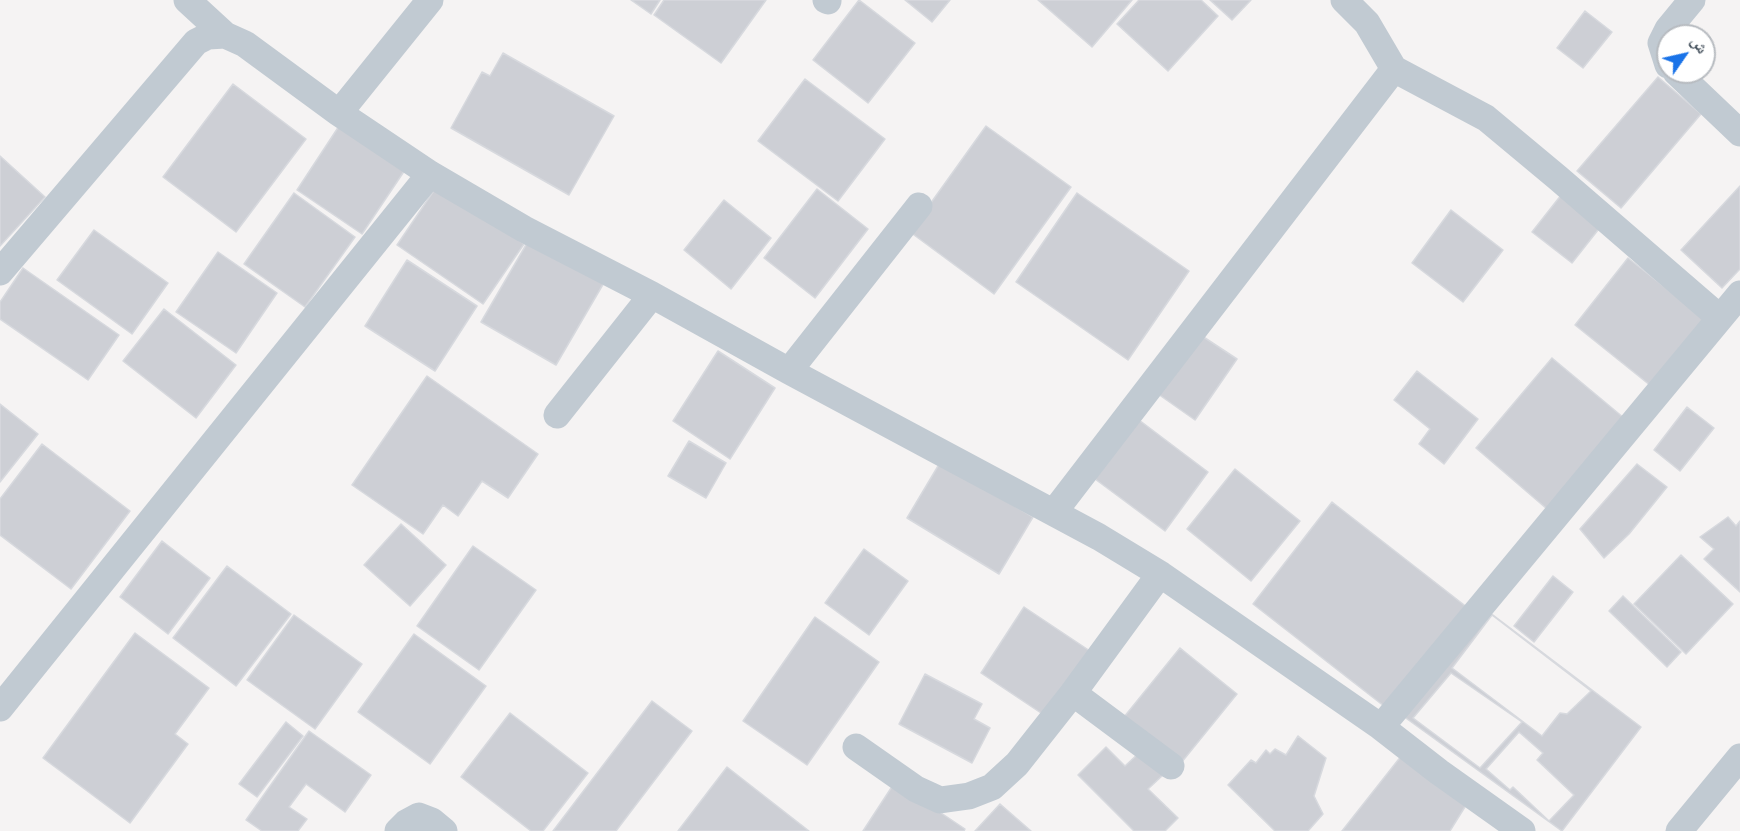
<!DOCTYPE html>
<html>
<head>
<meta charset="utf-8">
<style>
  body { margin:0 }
  #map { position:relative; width:1740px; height:831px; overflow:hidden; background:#f5f3f3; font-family:"Fira Sans Condensed","Noto Naskh Arabic",sans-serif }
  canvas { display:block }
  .north { position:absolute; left:1656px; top:24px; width:60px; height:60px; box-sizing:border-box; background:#fff; border:2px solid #b7bbc0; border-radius:50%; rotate:56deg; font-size:16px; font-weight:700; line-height:24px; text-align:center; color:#4a5661 }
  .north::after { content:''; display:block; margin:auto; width:21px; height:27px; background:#1a73e8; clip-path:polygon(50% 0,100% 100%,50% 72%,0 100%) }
</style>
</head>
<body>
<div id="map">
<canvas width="1740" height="831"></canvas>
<div class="north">ش</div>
</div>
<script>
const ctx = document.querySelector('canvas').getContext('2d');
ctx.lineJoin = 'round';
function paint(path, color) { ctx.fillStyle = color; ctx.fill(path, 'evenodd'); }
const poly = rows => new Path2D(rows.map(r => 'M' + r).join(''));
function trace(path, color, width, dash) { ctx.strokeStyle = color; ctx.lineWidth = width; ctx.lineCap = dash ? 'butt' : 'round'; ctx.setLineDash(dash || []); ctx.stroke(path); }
const building = poly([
  [631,0,660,0,651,14,631,0],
  [664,0,766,0,721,63,654,15,664,0],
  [859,0,915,43,868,103,813,60,859,0],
  [905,0,950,0,932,22,905,0],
  [1038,0,1132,0,1092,47,1038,0],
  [1139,0,1201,0,1218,16,1168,71,1117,24,1139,0],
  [1210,0,1251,0,1232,20,1210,0],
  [1585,11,1612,32,1583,68,1557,48,1585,11],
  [503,53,614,116,569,195,451,128,482,72,490,76,503,53],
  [1658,77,1701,114,1621,208,1577,171,1658,77],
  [805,79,885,139,838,201,758,141,805,79],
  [233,84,306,139,236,232,163,177,233,84],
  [343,120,409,164,362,234,297,190,343,120],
  [986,126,1071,187,994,294,910,232,986,126],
  [0,156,45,197,0,246,0,156],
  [1573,180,1613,211,1572,263,1532,232,1573,180],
  [437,186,524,244,483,304,397,245,437,186],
  [1740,186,1740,269,1722,288,1681,250,1740,186],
  [817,189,868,229,815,298,764,258,817,189],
  [294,193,355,237,305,307,244,264,294,193],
  [1077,193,1189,271,1128,360,1016,282,1077,193],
  [724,200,771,238,731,289,684,250,724,200],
  [1451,210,1503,250,1463,302,1412,263,1451,210],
  [94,230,168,283,132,334,57,280,94,230],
  [530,238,605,281,556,365,481,322,530,238],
  [218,252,277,293,236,353,176,312,218,252],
  [1628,258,1710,323,1656,390,1575,325,1628,258],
  [407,260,477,306,435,371,365,326,407,260],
  [23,268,119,335,88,380,0,319,0,302,23,268],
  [164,309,236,365,196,418,123,361,164,309],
  [1199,334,1237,359,1195,420,1158,394,1199,334],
  [718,351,775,388,730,459,673,421,718,351],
  [1552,358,1624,418,1547,509,1476,448,1552,358],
  [1417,371,1478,419,1444,464,1419,444,1430,429,1394,400,1417,371],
  [427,376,538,454,508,498,482,481,458,516,443,505,423,534,352,485,427,376],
  [0,404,38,434,0,482,0,404],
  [1687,407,1714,428,1680,471,1654,450,1687,407],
  [1139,420,1208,472,1165,531,1095,479,1139,420],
  [689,441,726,463,706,498,668,476,689,441],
  [42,444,130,511,71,589,0,535,0,499,42,444],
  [941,461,1033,517,999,574,907,518,941,461],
  [1637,464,1667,487,1629,534,1604,558,1580,529,1637,464],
  [1235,469,1300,521,1251,581,1187,529,1235,469],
  [1332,502,1468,608,1389,710,1253,604,1332,502],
  [1728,517,1736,526,1740,521,1740,592,1704,559,1714,549,1700,537,1728,517],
  [401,524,446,565,410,606,364,565,401,524],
  [162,541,210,578,168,634,120,597,162,541],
  [473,546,536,590,479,670,417,626,473,546],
  [864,549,908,581,869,635,825,603,864,549],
  [1681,555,1733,604,1686,654,1634,604,1681,555],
  [227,566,291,614,236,686,173,638,227,566],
  [1553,576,1573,592,1534,642,1514,626,1553,576],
  [1623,596,1681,652,1667,667,1609,611,1623,596],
  [1024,607,1093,653,1050,719,981,673,1024,607],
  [1489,612,1641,727,1562,831,1403,716,1489,612],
  [294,615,362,664,315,729,247,680,294,615],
  [1492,615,1591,691,1567,714,1560,713,1542,736,1452,668,1492,615],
  [815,617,879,662,807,765,743,721,815,617],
  [135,633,209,688,175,734,188,744,130,823,43,758,135,633],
  [414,634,486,686,430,764,358,712,414,634],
  [1180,648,1237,694,1181,763,1124,717,1180,648],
  [1451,673,1522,722,1480,768,1413,718,1451,673],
  [925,674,982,704,974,719,990,728,972,763,899,724,925,674],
  [652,701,692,731,616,831,553,831,652,701],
  [510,713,588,773,543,831,531,831,461,777,510,713],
  [286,722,303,736,257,797,239,784,286,722],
  [309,731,371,775,345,812,306,784,289,807,307,819,298,831,262,831,246,820,309,731],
  [1519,732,1543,753,1537,760,1574,795,1549,821,1513,787,1510,790,1486,769,1519,732],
  [1298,736,1326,758,1314,796,1323,814,1308,831,1275,831,1228,785,1251,760,1256,763,1266,750,1270,754,1275,749,1286,755,1298,736],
  [1106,747,1125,766,1140,752,1163,775,1148,789,1178,818,1165,831,1134,831,1078,775,1106,747],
  [1402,755,1468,802,1450,831,1342,831,1402,755],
  [727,767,809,831,678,831,727,767],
  [895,782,965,829,964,831,863,831,895,782],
  [1000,804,1031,831,975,831,1000,804]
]);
const minor = poly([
  [187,0,225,35],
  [430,0,339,113,430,174,524,229,652,295,789,371,1099,537,1160,574,1381,727,1439,772,1522,831],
  [826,0,828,1],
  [1344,0,1367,23,1394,69,1486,118,1558,178,1720,318],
  [1668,65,1661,43,1668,29,1692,0],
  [1676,72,1740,133],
  [0,272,196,42,208,36,225,35,245,44,339,113],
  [789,371,919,206],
  [557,415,652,295],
  [1054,512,1394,69],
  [1073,693,1171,766],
  [0,708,430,174],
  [1381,727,1740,294],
  [856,747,916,789,940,800,969,796,992,787,1017,764,1073,693,1160,574],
  [398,831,406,823,419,816,432,821,444,831],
  [1679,831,1740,757]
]);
paint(building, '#cdcfd5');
trace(building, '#d7d9de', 1.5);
trace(minor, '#c1cad2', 27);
</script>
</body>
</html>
